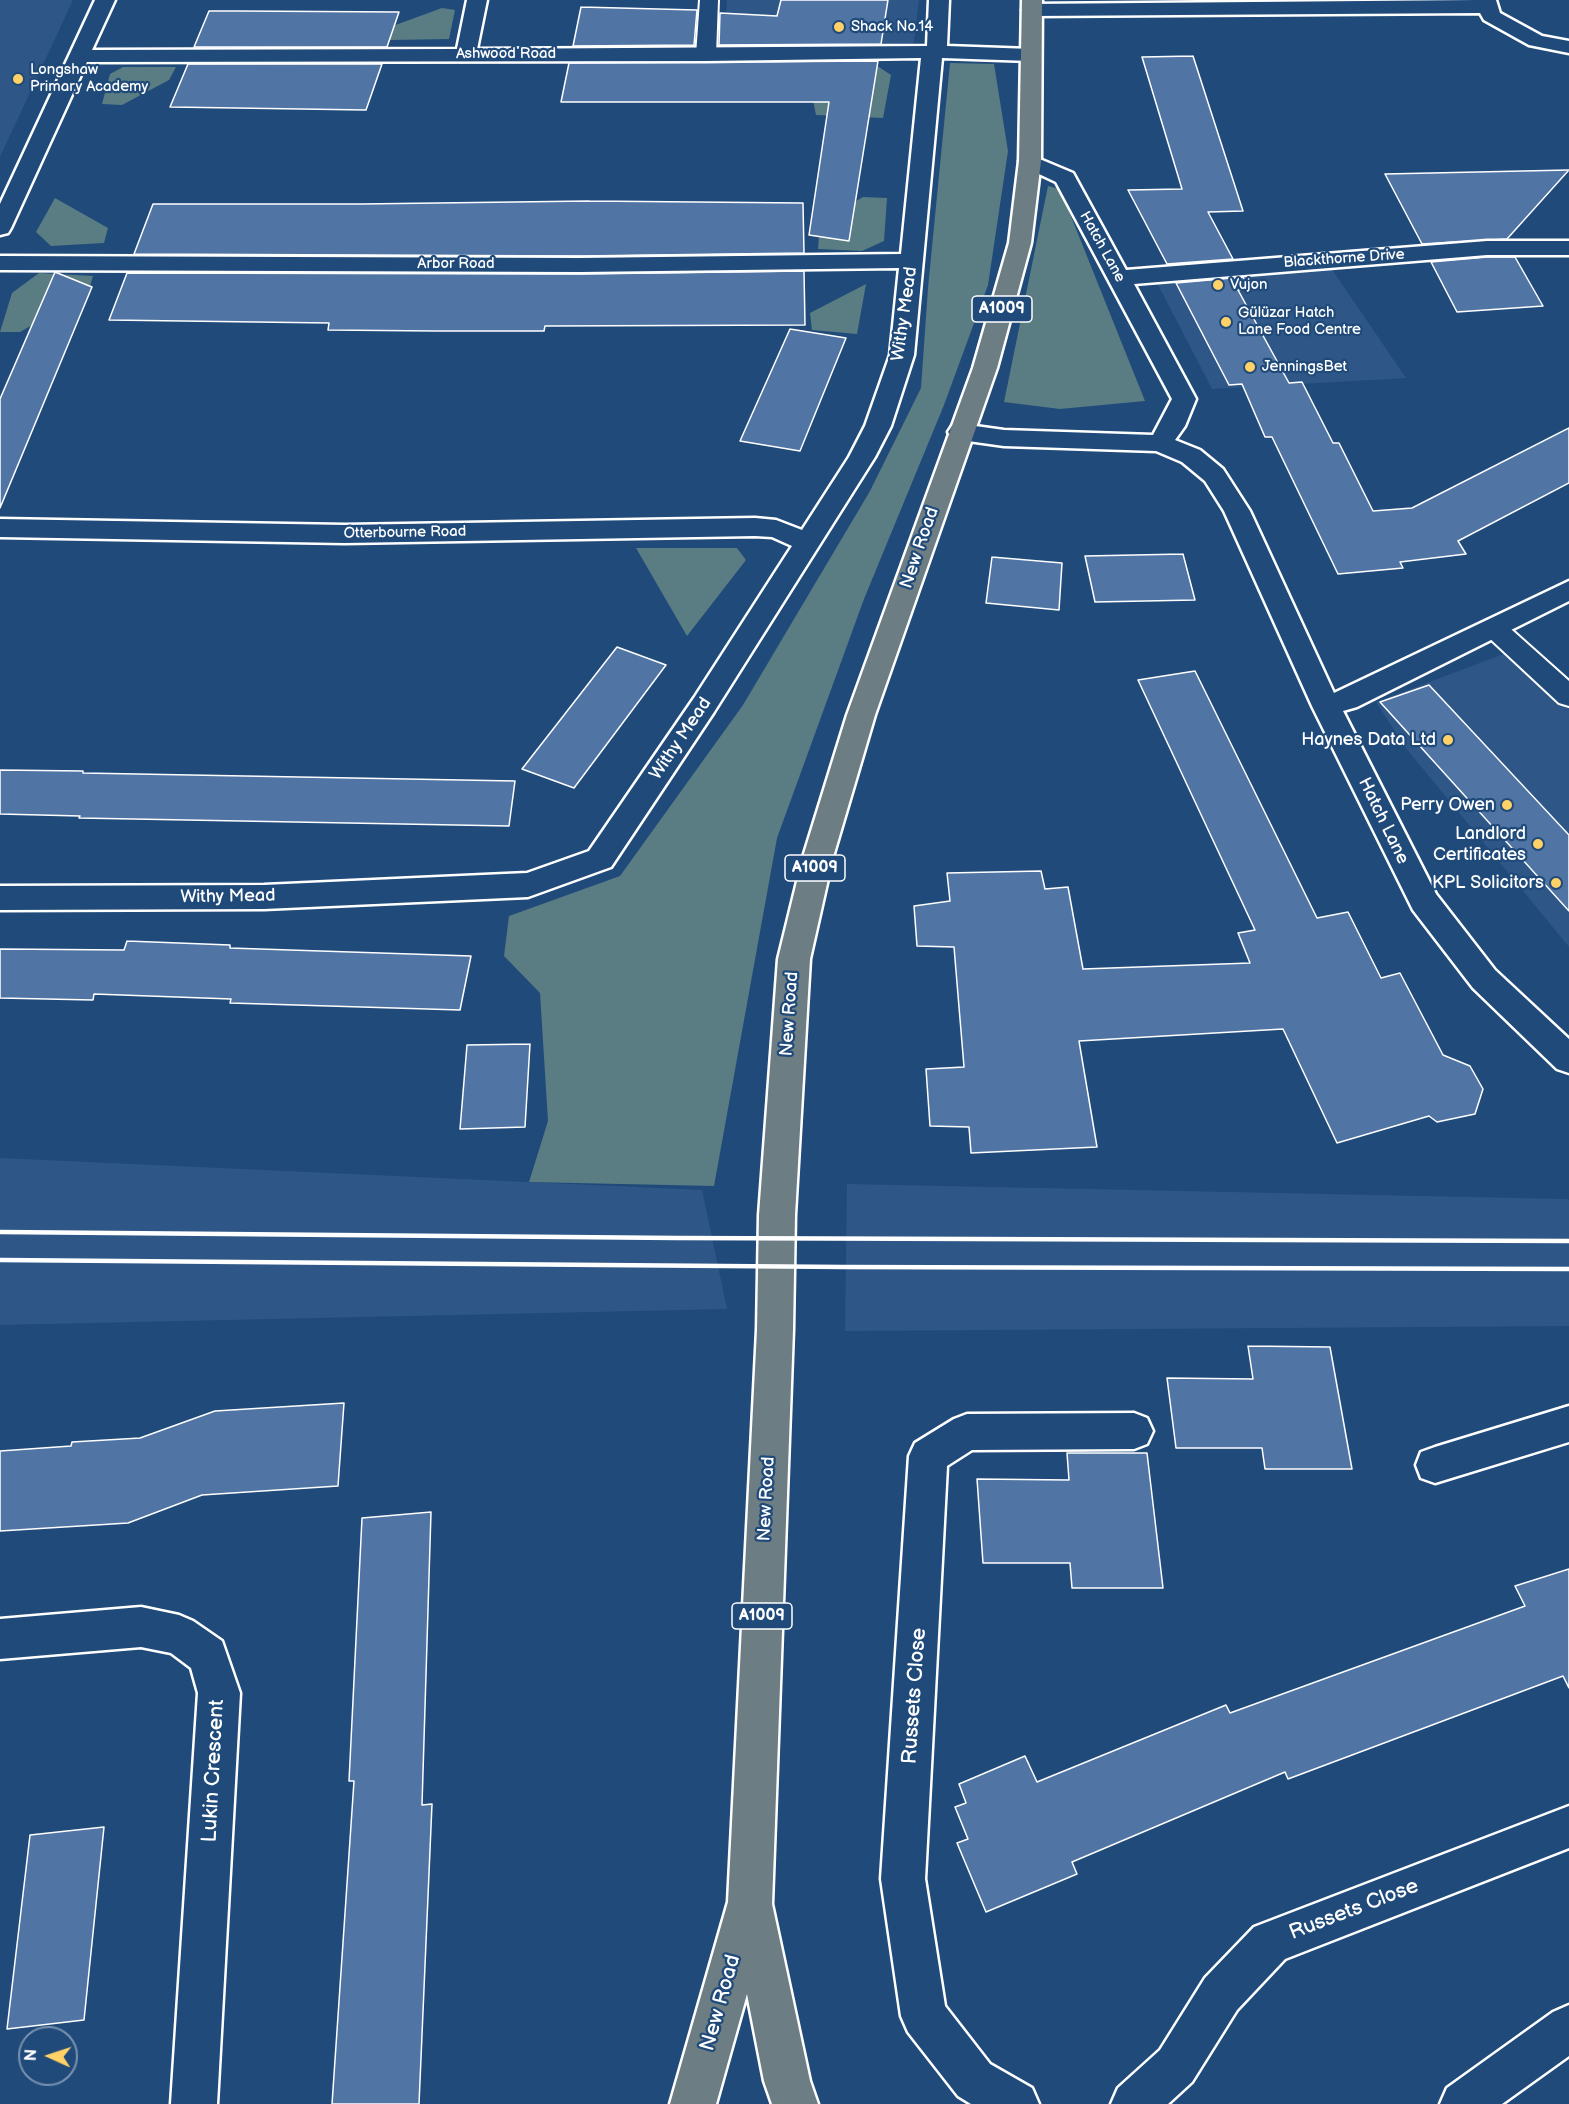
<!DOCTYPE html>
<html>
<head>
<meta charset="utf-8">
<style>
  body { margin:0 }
  #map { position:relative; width:1569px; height:2104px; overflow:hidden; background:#1f4a7a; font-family:"Balsamiq Sans",sans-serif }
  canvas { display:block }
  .north { position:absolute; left:18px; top:2026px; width:60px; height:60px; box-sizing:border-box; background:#1f4a7a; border:2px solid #7992af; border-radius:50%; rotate:273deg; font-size:16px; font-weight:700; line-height:24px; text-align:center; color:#fff }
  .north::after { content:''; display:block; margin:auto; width:21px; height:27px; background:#ffd166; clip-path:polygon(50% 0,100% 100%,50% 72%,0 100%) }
</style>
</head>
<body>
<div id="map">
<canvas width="1569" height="2104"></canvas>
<div class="north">N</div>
</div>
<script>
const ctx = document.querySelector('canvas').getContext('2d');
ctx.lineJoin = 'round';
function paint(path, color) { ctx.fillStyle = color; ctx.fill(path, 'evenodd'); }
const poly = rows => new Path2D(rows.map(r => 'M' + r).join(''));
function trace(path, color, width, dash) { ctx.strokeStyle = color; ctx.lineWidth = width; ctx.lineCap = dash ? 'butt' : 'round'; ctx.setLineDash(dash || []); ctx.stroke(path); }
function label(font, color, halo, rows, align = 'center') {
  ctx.font = font + ' "Balsamiq Sans",sans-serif'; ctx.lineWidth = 4.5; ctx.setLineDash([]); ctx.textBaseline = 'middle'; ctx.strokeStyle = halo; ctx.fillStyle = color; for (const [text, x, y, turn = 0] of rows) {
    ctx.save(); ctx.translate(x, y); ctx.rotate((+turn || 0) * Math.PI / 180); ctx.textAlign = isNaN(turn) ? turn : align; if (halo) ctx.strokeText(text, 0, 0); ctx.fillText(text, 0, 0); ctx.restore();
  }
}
const built = poly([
  [0,0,73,0,0,157],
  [727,0,919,0,913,48,724,45],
  [1331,268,1406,378,1212,389,1156,281],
  [1509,652,1569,707,1569,947,1405,747,1376,702],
  [0,1158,702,1190,727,1309,0,1325],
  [847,1184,1566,1199,1569,1200,1569,1326,845,1331]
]);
const green = poly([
  [442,8,455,10,449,39,389,40,390,27],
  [950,63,994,64,1008,151,988,285,944,405,864,599,777,838,714,1186,529,1182,548,1121,540,993,504,956,509,916,620,876,743,705,870,491,921,388,928,288],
  [806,66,879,67,891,75,883,118,816,115],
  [123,67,176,67,169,80,122,105,102,104,110,74],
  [1048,186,1060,189,1145,401,1060,409,1004,402],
  [863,197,887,198,884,241,862,251,818,249,820,223],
  [55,198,108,228,104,243,51,246,36,232],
  [39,273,93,276,88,293,20,332,0,332,12,293],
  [866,284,857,334,812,330,810,313],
  [636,548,737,548,746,560,687,636]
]);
const building = poly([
  [781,0,888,0,881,44,719,45,720,13,777,16,781,0],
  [581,7,697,10,694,45,573,46,581,7],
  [209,11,239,11,399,12,387,47,194,47,209,11],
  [1193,56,1243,211,1208,212,1233,259,1167,264,1128,190,1182,189,1142,57,1193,56],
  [878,61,849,241,809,235,829,102,561,102,569,63,878,61],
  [188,64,382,64,366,110,170,107,188,64],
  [1569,170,1507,239,1422,244,1385,174,1569,170],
  [589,201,803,203,804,253,580,256,134,254,153,204,361,204,589,201],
  [1487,257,1515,257,1543,306,1457,312,1431,262,1487,257],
  [804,271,805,325,545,326,544,331,435,331,328,330,329,323,109,320,127,273,580,274,804,271],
  [55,272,92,287,0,508,0,399,55,272],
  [1243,277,1249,289,1238,290,1289,383,1302,382,1333,443,1339,443,1373,511,1412,508,1569,428,1569,483,1458,541,1466,554,1400,562,1403,568,1338,574,1272,437,1265,437,1242,384,1229,385,1176,283,1243,277],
  [790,329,846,338,800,451,740,441,790,329],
  [1183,554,1195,600,1095,602,1085,556,1183,554],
  [992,557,1062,563,1059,610,986,603,992,557],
  [617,647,666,665,574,788,522,769,617,647],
  [1195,671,1317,918,1348,912,1381,978,1400,973,1443,1055,1470,1066,1483,1089,1475,1114,1437,1122,1429,1116,1337,1143,1283,1029,1079,1041,1097,1147,971,1153,969,1127,930,1126,926,1069,964,1067,954,947,917,946,914,906,950,901,947,873,1041,871,1045,889,1068,887,1083,969,1250,963,1238,933,1255,930,1138,680,1195,671],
  [1429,685,1569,835,1569,911,1380,702,1429,685],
  [0,770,83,771,83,773,515,781,509,826,79,818,80,816,0,814,0,770],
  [127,941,230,945,230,948,471,956,460,1010,230,1003,231,999,94,994,93,1000,0,998,0,949,124,950,127,941],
  [530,1044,525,1127,460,1129,467,1045,530,1044],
  [1248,1346,1330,1347,1352,1469,1265,1469,1262,1448,1176,1448,1167,1378,1253,1379,1248,1346],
  [344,1403,338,1486,202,1495,128,1523,0,1531,0,1451,71,1446,72,1442,140,1438,215,1411,344,1403],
  [1067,1453,1147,1453,1163,1588,1072,1588,1070,1563,983,1563,977,1479,1069,1480,1067,1453],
  [431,1512,422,1805,432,1804,419,2104,332,2104,354,1781,349,1781,362,1518,431,1512],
  [1569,1569,1569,1688,1563,1676,1288,1779,1285,1772,1072,1862,1077,1874,986,1912,957,1843,968,1839,955,1807,966,1803,959,1784,1025,1756,1037,1782,1226,1705,1230,1713,1525,1606,1515,1586,1569,1569],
  [104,1827,84,2020,7,2029,30,1835,104,1827]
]);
const lane = poly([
  [700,0,718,0,716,55,713,59,706,61,699,59,696,55,700,0],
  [1494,619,1503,622,1569,681,1569,706,1559,703,1485,634,1481,628,1485,622,1494,619]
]);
const street = poly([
  [95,0,115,0,92,50,457,49,467,0,487,0,477,49,927,46,929,0,949,0,947,46,1031,49,1038,51,1041,55,1038,59,1031,61,942,58,914,355,891,426,875,457,714,712,611,867,528,897,264,909,0,910,0,886,264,885,527,873,589,851,694,698,792,546,772,537,755,536,345,543,0,537,0,519,345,525,755,518,776,520,802,530,849,457,865,426,890,355,899,268,580,272,0,270,0,256,580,258,901,254,921,58,706,61,87,62,11,228,8,233,0,235,0,204,95,0],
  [1476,0,1496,0,1500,13,1542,36,1569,41,1569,53,1529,45,1484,20,1480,13,1032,16,1025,14,1022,10,1025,6,1032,4,1476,0],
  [1030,155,1073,173,1126,270,1487,241,1569,241,1569,255,1487,255,1134,284,1196,399,1185,426,1175,440,1200,450,1223,469,1250,511,1334,693,1569,581,1569,601,1357,707,1343,711,1436,894,1495,970,1569,1039,1569,1073,1557,1069,1473,988,1413,910,1312,706,1224,511,1205,481,1182,462,1156,451,1004,446,961,440,952,438,948,432,952,426,961,424,1004,430,1153,435,1172,399,1056,182,1022,166,1019,161,1022,156,1030,155],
  [1569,1406,1569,1442,1435,1483,1421,1478,1416,1465,1421,1452,1435,1447,1569,1406],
  [1134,1413,1147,1418,1153,1431,1147,1444,1134,1449,972,1450,947,1466,925,1879,945,2006,990,2064,1032,2088,1039,2104,971,2104,958,2096,908,2032,901,2016,881,1879,909,1456,915,1443,954,1419,967,1414,1134,1413],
  [141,1607,179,1615,193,1621,222,1641,240,1693,217,2104,171,2104,198,1693,191,1668,171,1653,141,1647,0,1659,0,1619,141,1607],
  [1569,1806,1569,1848,1285,1959,1237,2010,1192,2082,1168,2104,1111,2104,1118,2088,1160,2050,1205,1978,1254,1927,1569,1806]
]);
const secondary = poly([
  [1569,2005,1569,2056,1502,2104,1440,2104,1447,2088,1553,2012,1569,2005]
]);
const primary = poly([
  [1022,0,1042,0,1041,161,1031,243,997,368,875,715,833,857,810,959,795,1215,793,1330,772,1904,810,2081,818,2104,772,2104,764,2081,747,1994,716,2104,670,2104,728,1902,757,1330,759,1215,778,959,803,857,847,715,973,368,1009,243,1019,161,1022,0]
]);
const rail = poly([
  [0,1232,677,1238,1569,1241],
  [0,1260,844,1267,1569,1269]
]);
const markers = [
  [839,27,6,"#ffd166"],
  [18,79,6,"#ffd166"],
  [1218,285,6,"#ffd166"],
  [1226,322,6,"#ffd166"],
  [1250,367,6,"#ffd166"],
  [1448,740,6,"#ffd166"],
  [1507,805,6,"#ffd166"],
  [1538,844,6,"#ffd166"],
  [1556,883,6,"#ffd166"]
];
const farPoinames = [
  ["Shack No.14",851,27],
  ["Longshaw",30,70],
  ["Primary Academy",30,87],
  ["Vujon",1230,285],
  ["Gülüzar Hatch",1238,313],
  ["Lane Food Centre",1238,330],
  ["JenningsBet",1262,367]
];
const farStreetnames = [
  ["Ashwood Road",506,54],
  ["Hatch Lane",1102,247,61],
  ["Blackthorne Drive",1344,259,-4],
  ["Arbor Road",456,264],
  ["Otterbourne Road",405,533,-1]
];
const shields = [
  [1002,309,60],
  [815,868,60],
  [762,1616,60]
];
const shieldNames = [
  ["A1009",1002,309],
  ["A1009",815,868],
  ["A1009",762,1616]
];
const streetNames = [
  ["Withy Mead",905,314,-82],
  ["New Road",920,548,-71],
  ["Withy Mead",681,739,-56],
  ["Hatch Lane",1383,821,64],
  ["Withy Mead",228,897,-1],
  ["New Road",790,1014,-86],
  ["New Road",767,1499,-87]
];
const poiNames = [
  ["Haynes Data Ltd",1436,740],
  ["Perry Owen",1495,805],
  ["Landlord",1526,834],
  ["Certificates",1526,855],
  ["KPL Solicitors",1544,883]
];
const nearStreetnames = [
  ["Russets Close",915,1696,-86],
  ["Lukin Crescent",214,1771,-87],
  ["Russets Close",1354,1910,-21],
  ["New Road",721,2003,-74]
];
paint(built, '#2e5787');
paint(green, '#597d83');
paint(building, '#5075a4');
trace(building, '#fff', 1.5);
trace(lane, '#fff', 4);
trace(street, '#fff', 5);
trace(secondary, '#fff', 5);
trace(primary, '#fff', 5);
paint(lane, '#1f4a7a');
paint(street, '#1f4a7a');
paint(secondary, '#1f4a7a');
paint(primary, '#6d7d84');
trace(rail, '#fff', 4.5);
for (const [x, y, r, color] of markers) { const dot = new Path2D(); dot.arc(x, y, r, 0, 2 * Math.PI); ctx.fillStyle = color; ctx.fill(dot); trace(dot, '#1f4a7a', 2); }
label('15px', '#fff', '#1f4a7a', farPoinames, 'left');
label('15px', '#fff', '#1f4a7a', farStreetnames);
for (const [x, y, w] of shields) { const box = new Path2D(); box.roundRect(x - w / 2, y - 13, w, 26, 4.5); ctx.fillStyle = '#1f4a7a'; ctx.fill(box); trace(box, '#fff', 1.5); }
label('bold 16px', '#fff', null, shieldNames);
label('18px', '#fff', '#1f4a7a', streetNames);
label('18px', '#fff', '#1f4a7a', poiNames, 'right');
label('21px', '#fff', '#1f4a7a', nearStreetnames);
</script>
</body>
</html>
